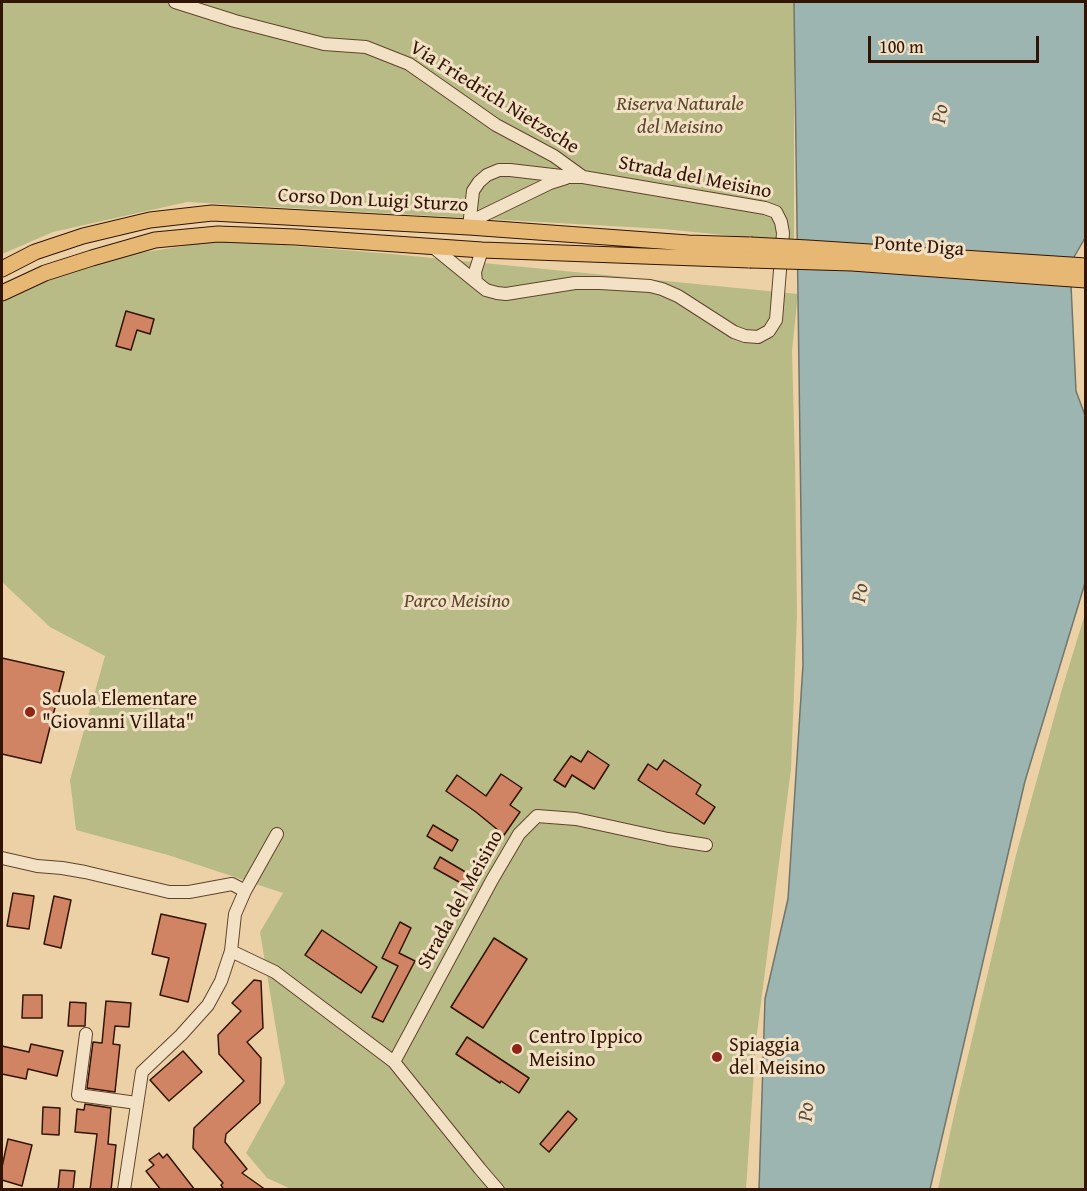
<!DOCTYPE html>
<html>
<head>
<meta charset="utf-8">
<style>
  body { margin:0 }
  #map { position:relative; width:1087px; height:1191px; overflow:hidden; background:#ecd1a6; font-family:"Gentium Book Plus",serif }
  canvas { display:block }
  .frame { position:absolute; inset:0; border:3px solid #311403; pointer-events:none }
  .scale { position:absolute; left:868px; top:36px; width:171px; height:27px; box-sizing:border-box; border:3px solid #311403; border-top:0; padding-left:8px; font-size:18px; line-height:21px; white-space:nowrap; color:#311403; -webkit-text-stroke:4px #f3e1c5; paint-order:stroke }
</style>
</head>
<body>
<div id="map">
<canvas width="1087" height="1191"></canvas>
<div class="frame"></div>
<div class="scale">100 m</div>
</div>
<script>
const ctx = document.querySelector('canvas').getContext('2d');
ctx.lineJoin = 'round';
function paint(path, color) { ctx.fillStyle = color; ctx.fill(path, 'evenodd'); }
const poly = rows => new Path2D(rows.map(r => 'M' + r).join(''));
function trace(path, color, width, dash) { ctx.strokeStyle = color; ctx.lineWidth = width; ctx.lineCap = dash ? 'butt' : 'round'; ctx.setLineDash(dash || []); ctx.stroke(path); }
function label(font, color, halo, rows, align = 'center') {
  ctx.font = font + ' "Gentium Book Plus",serif'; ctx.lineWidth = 6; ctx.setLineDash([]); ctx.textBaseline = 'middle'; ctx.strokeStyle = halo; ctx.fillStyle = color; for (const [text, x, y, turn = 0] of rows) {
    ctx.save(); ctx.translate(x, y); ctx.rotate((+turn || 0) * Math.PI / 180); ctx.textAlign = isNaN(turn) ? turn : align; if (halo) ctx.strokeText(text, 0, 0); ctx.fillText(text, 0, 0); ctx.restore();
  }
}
const green = poly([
  [2,2,794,2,794,242,664,229,187,202,53,232,2,254],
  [223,240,392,254,798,294,792,351,795,463,797,614,791,769,756,1041,746,1189,291,1189,267,1178,246,1153,285,1083,260,932,283,893,168,855,76,830,70,780,105,656,50,627,2,582,2,302,11,296,61,274,119,256],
  [1085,614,1085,1189,938,1189,956,1106,1016,855,1062,689]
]);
const water = poly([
  [794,2,1085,2,1085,238,1070,264,1076,391,1086,418,1085,583,1025,781,930,1189,759,1190,765,999,788,899,803,665,794,2]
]);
const building = poly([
  [126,311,154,319,150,334,137,330,131,350,116,346,126,311],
  [2,658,64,672,41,763,2,754,2,658],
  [588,751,609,765,594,789,572,775,565,787,554,780,571,756,581,762,588,751],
  [664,760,701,785,696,794,715,807,704,824,638,780,648,764,657,770,664,760],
  [501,774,522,788,510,805,520,812,504,835,476,812,446,791,457,775,486,796,501,774],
  [433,825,458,840,452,851,427,836,433,825],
  [440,857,474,877,468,887,434,868,440,857],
  [13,893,34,896,29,929,7,926,13,893],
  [54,896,71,900,61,948,44,944,54,896],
  [161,914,206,924,188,1002,160,995,169,958,152,954,161,914],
  [400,922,411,928,399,953,415,961,383,1022,372,1017,398,966,382,958,400,922],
  [322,930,377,967,361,993,305,955,322,930],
  [494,938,527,959,483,1028,451,1007,494,938],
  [254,980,261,981,263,1028,247,1042,261,1058,260,1103,226,1134,225,1142,247,1169,242,1173,266,1190,224,1190,221,1185,223,1183,193,1148,194,1128,244,1081,219,1054,218,1035,241,1011,232,1003,254,980],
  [23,995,42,995,42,1018,22,1018,23,995],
  [106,1001,131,1003,129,1027,115,1026,113,1044,120,1045,115,1092,87,1088,93,1042,102,1043,106,1001],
  [70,1002,86,1003,85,1026,68,1026,70,1002],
  [467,1037,529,1078,519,1093,501,1081,500,1083,456,1054,467,1037],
  [31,1044,63,1051,57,1076,28,1069,26,1079,2,1074,2,1046,29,1052,31,1044],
  [183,1051,202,1072,169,1101,150,1080,183,1051],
  [85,1104,111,1108,108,1144,116,1145,111,1190,90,1190,97,1134,75,1132,77,1109,84,1110,85,1104],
  [43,1107,60,1108,59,1135,42,1134,43,1107],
  [568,1111,577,1119,549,1152,540,1144,568,1111],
  [8,1139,32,1145,22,1186,2,1180,2,1167,8,1139],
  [159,1153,163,1158,167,1154,195,1190,161,1190,146,1171,154,1165,149,1160,159,1153],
  [60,1170,75,1171,73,1190,58,1190,60,1170]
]);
const minor = poly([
  [175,2,235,21,324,44,366,47,409,64,496,125,554,156,583,177],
  [469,227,473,191,479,182,487,175,499,170,510,170,570,177,583,177,765,208,776,212,781,222,783,233,776,320,769,331,758,337,745,336,734,332,678,296,662,289,650,286,600,283,575,283,506,294,497,293,486,290,476,282],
  [469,227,480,217,550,183,566,178],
  [433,247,476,282,475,272,482,250],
  [2,858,37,866,62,868,85,872,169,892,189,892,232,884,245,891,235,914,231,951,221,981,208,1005,181,1035,142,1072,124,1190],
  [245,891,277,834],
  [231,951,275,972,394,1062,480,1169,498,1190],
  [86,1034,78,1095,137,1103],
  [394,1062,492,880,519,834,537,816,576,819,668,839,706,845]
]);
const major = poly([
  [2,269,35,252,83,236,150,220,212,213,469,227,688,243,751,245],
  [2,293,45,273,92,258,155,240,218,234,295,237,482,250,750,260]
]);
const majorBridge = poly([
  [751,245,808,248,1086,266],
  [750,260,852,263,1086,280]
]);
const markers = [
  [30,712,6,"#8f2418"],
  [517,1049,6,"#8f2418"],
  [717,1057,6,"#8f2418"]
];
const streetNames = [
  ["Via Friedrich Nietzsche",494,98,32],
  ["Strada del Meisino",695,178,11],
  ["Corso Don Luigi Sturzo",373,201,3],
  ["Ponte Diga",919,247,4],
  ["Strada del Meisino",461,900,-61]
];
const parkNames = [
  ["Riserva Naturale",680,105],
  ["del Meisino",680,128],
  ["Parco Meisino",457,602]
];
const poiNames = [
  ["Scuola Elementare",42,700],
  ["\"Giovanni Villata\"",42,723],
  ["Centro Ippico",529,1038],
  ["Meisino",529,1061],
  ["Spiaggia",729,1046],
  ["del Meisino",729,1069]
];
const waterNames = [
  ["Po",941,114,-81],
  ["Po",861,593,-81],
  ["Po",807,1112,-85]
];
paint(green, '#b8bb86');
paint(water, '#9cb5b1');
trace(water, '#71756b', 1.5);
paint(building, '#d08464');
trace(building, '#311403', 1.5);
trace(minor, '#60432c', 14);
trace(major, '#311403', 17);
trace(minor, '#f3e1c5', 12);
trace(major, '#e6b873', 15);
trace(majorBridge, '#311403', 17, []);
trace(majorBridge, '#e6b873', 15);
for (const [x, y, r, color] of markers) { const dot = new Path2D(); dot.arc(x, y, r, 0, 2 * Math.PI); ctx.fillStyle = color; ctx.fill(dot); trace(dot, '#f3e1c5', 2); }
label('20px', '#311403', '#f3e1c5', streetNames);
label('italic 20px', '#5a462a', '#f3e1c5', parkNames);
label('20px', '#311403', '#f3e1c5', poiNames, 'left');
label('italic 21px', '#564c40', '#f3e1c5', waterNames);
</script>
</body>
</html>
